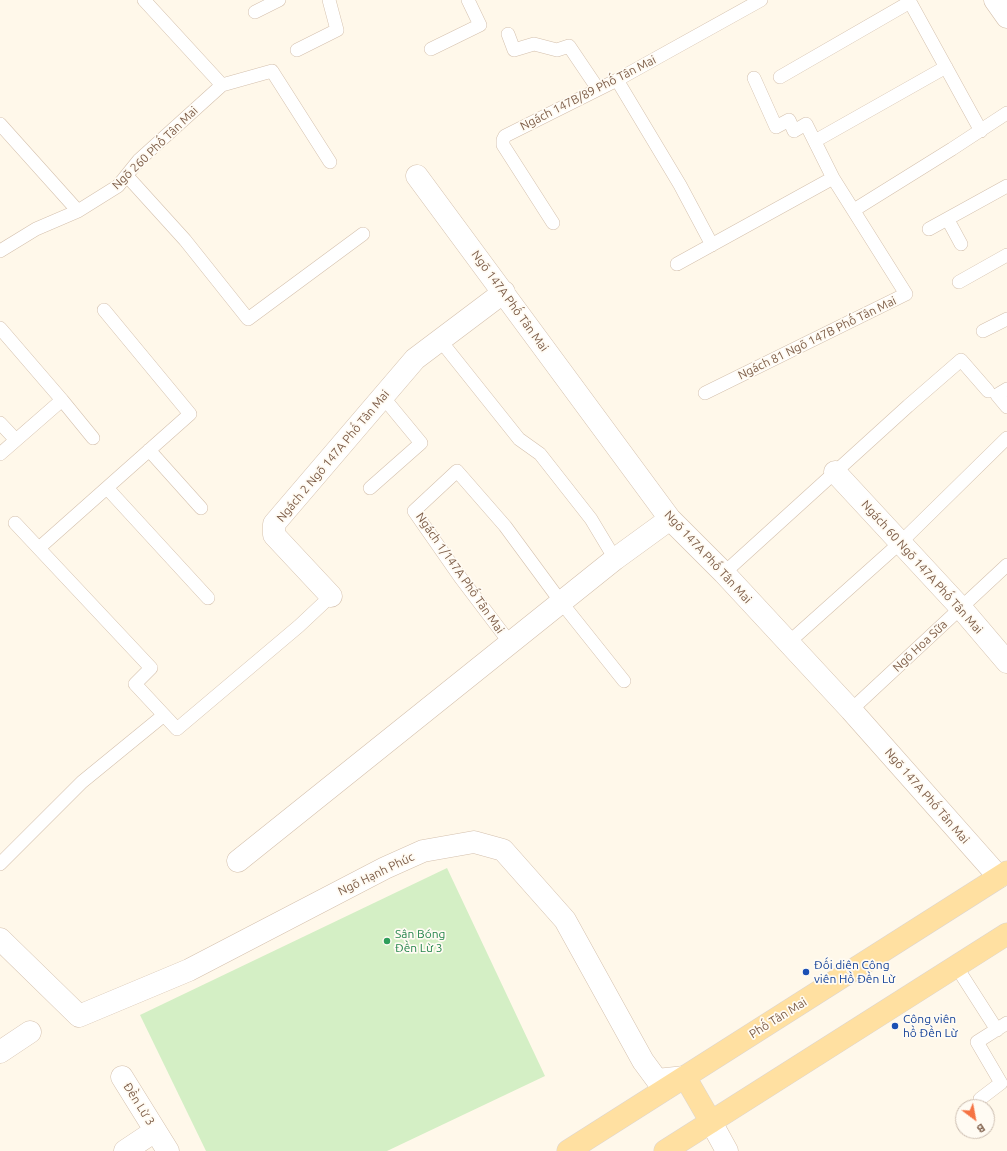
<!DOCTYPE html>
<html>
<head>
<meta charset="utf-8">
<style>
  body { margin:0 }
  #map { position:relative; width:1007px; height:1151px; overflow:hidden; background:#fff8ea; font-family:Ubuntu,sans-serif }
  canvas { display:block }
  .north { position:absolute; left:955px; top:1099px; width:40px; height:40px; box-sizing:border-box; background:#fffbf3; border:1px solid #cbbcaf; border-radius:50%; rotate:148deg; font-size:11px; font-weight:700; line-height:16px; text-align:center; color:#7e5e49 }
  .north::after { content:''; display:block; margin:auto; width:14px; height:18px; background:#f57343; clip-path:polygon(50% 0,100% 100%,50% 72%,0 100%) }
</style>
</head>
<body>
<div id="map">
<canvas width="1007" height="1151"></canvas>
<div class="north">B</div>
</div>
<script>
const ctx = document.querySelector('canvas').getContext('2d');
ctx.lineJoin = 'round';
function paint(path, color) { ctx.fillStyle = color; ctx.fill(path, 'evenodd'); }
const poly = rows => new Path2D(rows.map(r => 'M' + r).join(''));
function trace(path, color, width, dash) { ctx.strokeStyle = color; ctx.lineWidth = width; ctx.lineCap = dash ? 'butt' : 'round'; ctx.setLineDash(dash || []); ctx.stroke(path); }
function label(font, color, halo, rows, align = 'center') {
  ctx.font = font + ' Ubuntu,sans-serif'; ctx.lineWidth = 3.5; ctx.setLineDash([]); ctx.textBaseline = 'middle'; ctx.strokeStyle = halo; ctx.fillStyle = color; for (const [text, x, y, turn = 0] of rows) {
    ctx.save(); ctx.translate(x, y); ctx.rotate((+turn || 0) * Math.PI / 180); ctx.textAlign = isNaN(turn) ? turn : align; if (halo) ctx.strokeText(text, 0, 0); ctx.fillText(text, 0, 0); ctx.restore();
  }
}
const green = poly([
  [447,868,545,1076,387,1151,206,1151,140,1015]
]);
const lane = poly([
  [144,0,222,85],
  [255,12,279,0],
  [508,34,514,50,534,44,557,50,569,46,598,89],
  [431,49,480,25,468,0],
  [297,50,337,30,329,0],
  [780,77,910,2,981,131],
  [754,78,776,127,789,120,794,131,806,124,833,178],
  [617,80,680,185,712,245],
  [0,124,78,211],
  [815,141,946,67],
  [127,176,185,240,248,319,363,234],
  [854,210,952,149,1007,113],
  [948,220,961,244],
  [553,223,503,145,503,140,505,136,617,80,761,0],
  [929,229,1007,186],
  [0,251,36,229,78,211,118,186,139,160,222,85,272,71,330,162],
  [677,264,833,178,906,294,705,393],
  [959,282,1007,255],
  [0,328,62,400,93,438],
  [983,331,1007,319],
  [440,340,519,439,540,454,591,519,615,559],
  [1007,389,997,395,1007,407],
  [0,423,16,440],
  [149,450,201,508],
  [0,454,62,400],
  [107,488,208,598],
  [370,488,421,443,383,397],
  [15,523,151,668,135,684,177,729,299,626,331,596],
  [39,548,190,414,104,310],
  [724,573,908,406,961,360,988,391],
  [510,643,460,577,414,511,457,471,505,526,561,602,624,681],
  [788,643,901,542,1007,438],
  [851,710,1007,565],
  [0,864,82,782,164,715],
  [956,966,997,1030],
  [980,1099,1001,1083,977,1042,1007,1023]
]);
const street = poly([
  [995,0,1007,17],
  [417,176,670,519,724,573,851,710,999,877],
  [835,472,961,608,1007,662],
  [331,596,274,535,274,524,415,359,504,292],
  [238,861,615,559,670,519],
  [0,939,79,1016,189,970,385,868,423,851,474,842,503,850,565,920,643,1061,657,1080,685,1077],
  [0,1052,30,1032],
  [122,1077,168,1151],
  [125,1151,155,1131]
]);
const secondary = poly([
  [711,1122,727,1151]
]);
const primary = poly([
  [685,1077,711,1122],
  [568,1151,1007,872],
  [665,1151,1007,934]
]);
const markers = [
  [387,941,4,"#2e9e5b"],
  [806,972,4,"#1a4fb4"],
  [895,1026,4,"#1a4fb4"]
];
const streetNames = [
  ["Ngách 147B/89 Phố Tân Mai",588,93,-27],
  ["Ngõ 260 Phố Tân Mai",155,148,-44],
  ["Ngõ 147A Phố Tân Mai",510,301,54],
  ["Ngách 81 Ngõ 147B Phố Tân Mai",817,338,-26],
  ["Ngách 2 Ngõ 147A Phố Tân Mai",333,456,-50],
  ["Ngõ 147A Phố Tân Mai",708,557,47],
  ["Ngách 60 Ngõ 147A Phố Tân Mai",922,567,48],
  ["Ngách 1/147A Phố Tân Mai",460,573,55],
  ["Ngõ Hoa Sữa",920,646,-43],
  ["Ngõ 147A Phố Tân Mai",927,796,49],
  ["Ngõ Hạnh Phúc",376,874,-26],
  ["Phố Tân Mai",778,1018,-32],
  ["Đền Lừ 3",139,1104,58]
];
const leisureNames = [
  ["Sân Bóng",395,934],
  ["Đền Lừ 3",395,948]
];
const transitNames = [
  ["Đối diện Công",814,965],
  ["viên Hồ Đền Lừ",814,979],
  ["Công viên",903,1019],
  ["hồ Đền Lừ",903,1033]
];
paint(green, '#d4efc5');
trace(lane, '#d4c0ad', 14);
trace(street, '#d4c0ad', 23);
trace(secondary, '#d7c0aa', 23);
trace(primary, '#ddd5d0', 23);
trace(lane, '#fff', 13);
trace(street, '#fff', 22);
trace(secondary, '#fff', 22);
trace(primary, '#ffe0a1', 22);
for (const [x, y, r, color] of markers) { const dot = new Path2D(); dot.arc(x, y, r, 0, 2 * Math.PI); ctx.fillStyle = color; ctx.fill(dot); trace(dot, '#fffbf3', 1.5); }
label('12px', '#7e5e49', '#fffbf3', streetNames);
label('12px', '#27864d', '#fffbf3', leisureNames, 'left');
label('12px', '#164399', '#fffbf3', transitNames, 'left');
</script>
</body>
</html>
